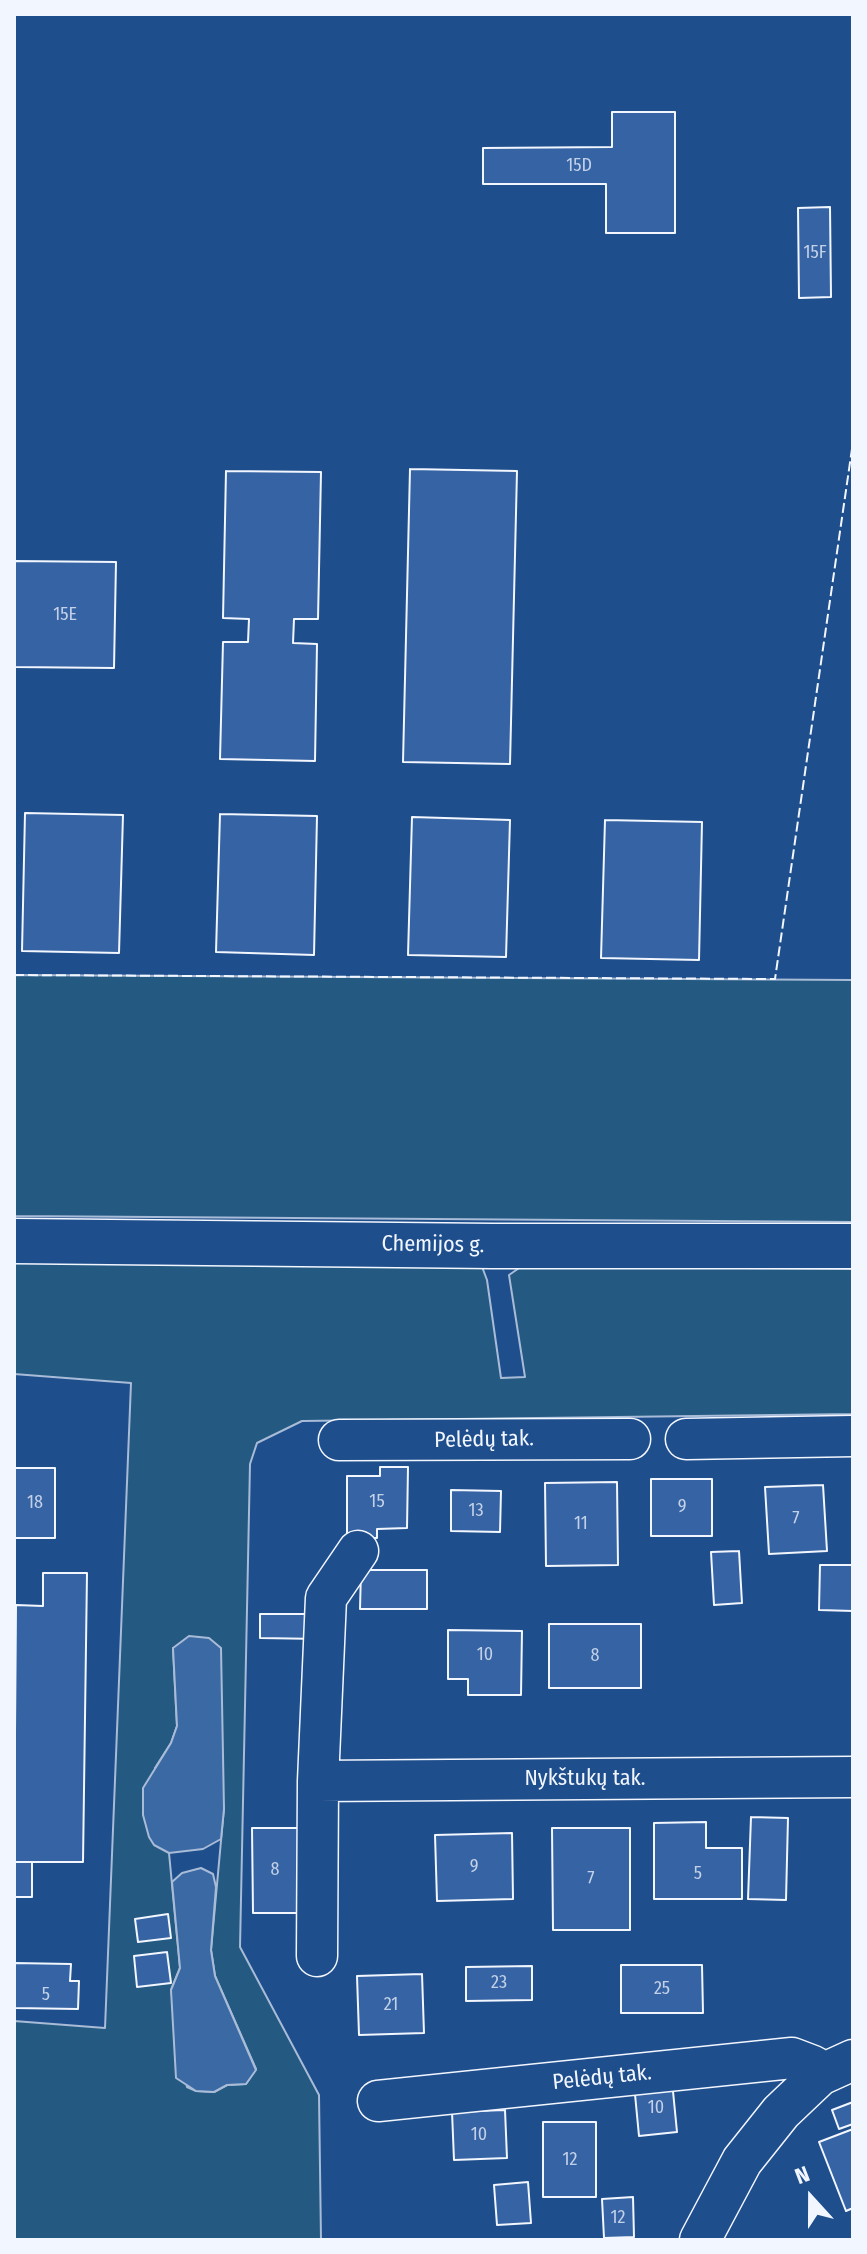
<!DOCTYPE html>
<html>
<head>
<meta charset="utf-8">
<style>
  body { margin:0 }
  #map { position:relative; width:867px; height:2254px; overflow:hidden; background:#1f4e8c; font-family:"Fira Sans Condensed",sans-serif }
  canvas { display:block }
  .frame { position:absolute; inset:0; border:16px solid #f2f6ff; pointer-events:none }
  .north { position:absolute; left:771px; top:2158px; width:80px; height:80px; -webkit-text-stroke:6px #1f4e8c; paint-order:stroke; rotate:339deg; font-size:22px; font-weight:700; line-height:32px; text-align:center; color:#f2f6ff }
  .north::after { content:''; display:block; margin:auto; width:28px; height:36px; background:#f2f6ff; clip-path:polygon(50% 0,100% 100%,50% 72%,0 100%) }
</style>
</head>
<body>
<div id="map">
<canvas width="867" height="2254"></canvas>
<div class="frame"></div>
<div class="north">N</div>
</div>
<script>
const ctx = document.querySelector('canvas').getContext('2d');
ctx.lineJoin = 'round';
function paint(path, color) { ctx.fillStyle = color; ctx.fill(path, 'evenodd'); }
const poly = rows => new Path2D(rows.map(r => 'M' + r).join(''));
function trace(path, color, width, dash) { ctx.strokeStyle = color; ctx.lineWidth = width; ctx.lineCap = dash ? 'butt' : 'round'; ctx.setLineDash(dash || []); ctx.stroke(path); }
function label(font, color, halo, rows, align = 'center') {
  ctx.font = font + ' "Fira Sans Condensed",sans-serif'; ctx.lineWidth = 6; ctx.setLineDash([]); ctx.textBaseline = 'middle'; ctx.strokeStyle = halo; ctx.fillStyle = color; for (const [text, x, y, turn = 0] of rows) {
    ctx.save(); ctx.translate(x, y); ctx.rotate((+turn || 0) * Math.PI / 180); ctx.textAlign = isNaN(turn) ? turn : align; if (halo) ctx.strokeText(text, 0, 0); ctx.fillText(text, 0, 0); ctx.restore();
  }
}
const green = poly([
  [14,975,853,980,853,1222,14,1216,14,975],
  [14,1262,481,1264,487,1280,501,1378,525,1377,509,1275,522,1266,853,1269,853,1414,302,1421,257,1443,250,1464,240,1947,319,2095,321,2240,14,2240,14,2021,105,2028,131,1383,14,1374,14,1262],
  [173,1648,224,1808,211,1950,215,1976,256,2069,246,2084,227,2085,214,2092,196,2091,187,2087,171,1990,180,1968,169,1853,155,1768,171,1743,177,1726,173,1648]
]);
const water = poly([
  [189,1636,209,1638,221,1648,224,1809,221,1839,203,1849,169,1853,154,1845,149,1837,143,1815,143,1788,171,1743,177,1726,173,1648,189,1636],
  [201,1868,213,1874,216,1887,211,1950,215,1976,256,2070,246,2084,227,2085,214,2092,196,2091,176,2078,171,1990,180,1968,172,1882,182,1873,201,1868]
]);
const building = poly([
  [612,112,675,112,675,233,606,233,606,184,483,184,483,148,612,147,612,112],
  [830,207,831,297,799,298,798,208,830,207],
  [410,469,517,471,510,764,403,762,410,469],
  [226,471,321,472,318,619,294,619,293,643,317,644,315,761,220,759,223,642,248,642,249,619,223,618,226,471],
  [14,561,116,562,114,668,14,667,14,561],
  [25,813,123,815,119,953,22,951,25,813],
  [220,814,317,816,314,955,216,952,220,814],
  [412,817,510,820,506,957,408,955,412,817],
  [605,820,702,822,699,960,601,958,605,820],
  [380,1467,408,1467,407,1528,377,1529,377,1538,347,1538,347,1476,380,1476,380,1467],
  [14,1468,55,1468,55,1538,14,1538,14,1468],
  [651,1479,712,1479,712,1536,651,1536,651,1479],
  [617,1482,618,1565,546,1566,545,1483,617,1482],
  [823,1485,827,1551,769,1554,765,1487,823,1485],
  [451,1490,501,1491,500,1532,451,1531,451,1490],
  [739,1551,742,1603,714,1605,711,1552,739,1551],
  [820,1565,853,1565,853,1611,819,1610,820,1565],
  [361,1570,427,1570,427,1609,360,1609,361,1570],
  [43,1573,87,1573,83,1862,14,1862,16,1605,43,1606,43,1573],
  [260,1614,320,1614,320,1639,260,1638,260,1614],
  [549,1624,641,1624,641,1688,549,1688,549,1624],
  [448,1630,522,1631,521,1695,468,1695,468,1679,448,1679,448,1630],
  [751,1817,788,1818,786,1900,748,1899,751,1817],
  [706,1822,706,1848,742,1848,742,1899,654,1899,654,1823,706,1822],
  [252,1828,298,1828,299,1913,253,1913,252,1828],
  [552,1828,630,1828,630,1930,553,1930,552,1828],
  [512,1833,513,1899,437,1901,435,1835,512,1833],
  [14,1862,32,1862,32,1897,14,1897,14,1862],
  [168,1914,171,1938,138,1942,135,1919,168,1914],
  [167,1952,171,1983,137,1987,134,1956,167,1952],
  [14,1963,71,1964,70,1981,79,1981,78,2009,14,2008,14,1963],
  [621,1965,702,1965,703,2013,621,2013,621,1965],
  [532,1966,532,2000,466,2001,466,1967,532,1966],
  [422,1974,424,2033,359,2035,357,1976,422,1974],
  [672,2081,677,2132,639,2136,634,2084,672,2081],
  [853,2102,853,2124,839,2129,832,2110,853,2102],
  [505,2110,507,2158,454,2160,452,2112,505,2110],
  [543,2122,596,2122,596,2197,543,2197,543,2122],
  [853,2129,853,2208,846,2211,819,2142,853,2129],
  [528,2182,531,2223,497,2225,494,2185,528,2182],
  [633,2197,634,2237,604,2238,602,2199,633,2197]
]);
const minor = poly([
  [686,1439,853,1436],
  [339,1440,630,1439],
  [318,1781,853,1777],
  [317,1956,318,1781,326,1598,358,1551],
  [378,2101,792,2058,813,2066,820,2075],
  [700,2240,742,2161,781,2112,820,2075,853,2060]
]);
const major = poly([
  [14,1241,493,1246,853,1246]
]);
const fence = poly([
  [14,975,775,979,853,442]
]);
const numberNames = [
  ["15D",579,166],
  ["15F",815,253],
  ["15E",65,615],
  ["15",377,1502],
  ["18",35,1503],
  ["9",682,1507],
  ["13",476,1511],
  ["7",796,1519],
  ["11",581,1524],
  ["10",485,1655],
  ["8",595,1656],
  ["9",474,1867],
  ["8",275,1870],
  ["5",698,1874],
  ["7",591,1879],
  ["23",499,1983],
  ["25",662,1989],
  ["5",46,1995],
  ["21",391,2005],
  ["10",656,2108],
  ["10",479,2135],
  ["12",570,2160],
  ["12",618,2218]
];
const streetNames = [
  ["Chemijos g.",433,1245,1],
  ["Pelėdų tak.",484,1440,-1],
  ["Nykštukų tak.",585,1779],
  ["Pelėdų tak.",602,2078,-6]
];
paint(green, '#245a82');
trace(green, '#a8bbd7', 2);
paint(water, '#3b69a3');
trace(water, '#a8bbd7', 2);
paint(building, '#3563a3');
trace(building, '#f2f6ff', 2);
trace(minor, '#f2f6ff', 43);
trace(major, '#f2f6ff', 47);
trace(minor, '#1f4e8c', 40);
trace(major, '#1f4e8c', 44);
trace(fence, '#f2f6ff', 2, [10, 4]);
label('18px', '#c3d1e8', null, numberNames);
label('22px', '#f2f6ff', '#1f4e8c', streetNames);
</script>
</body>
</html>
